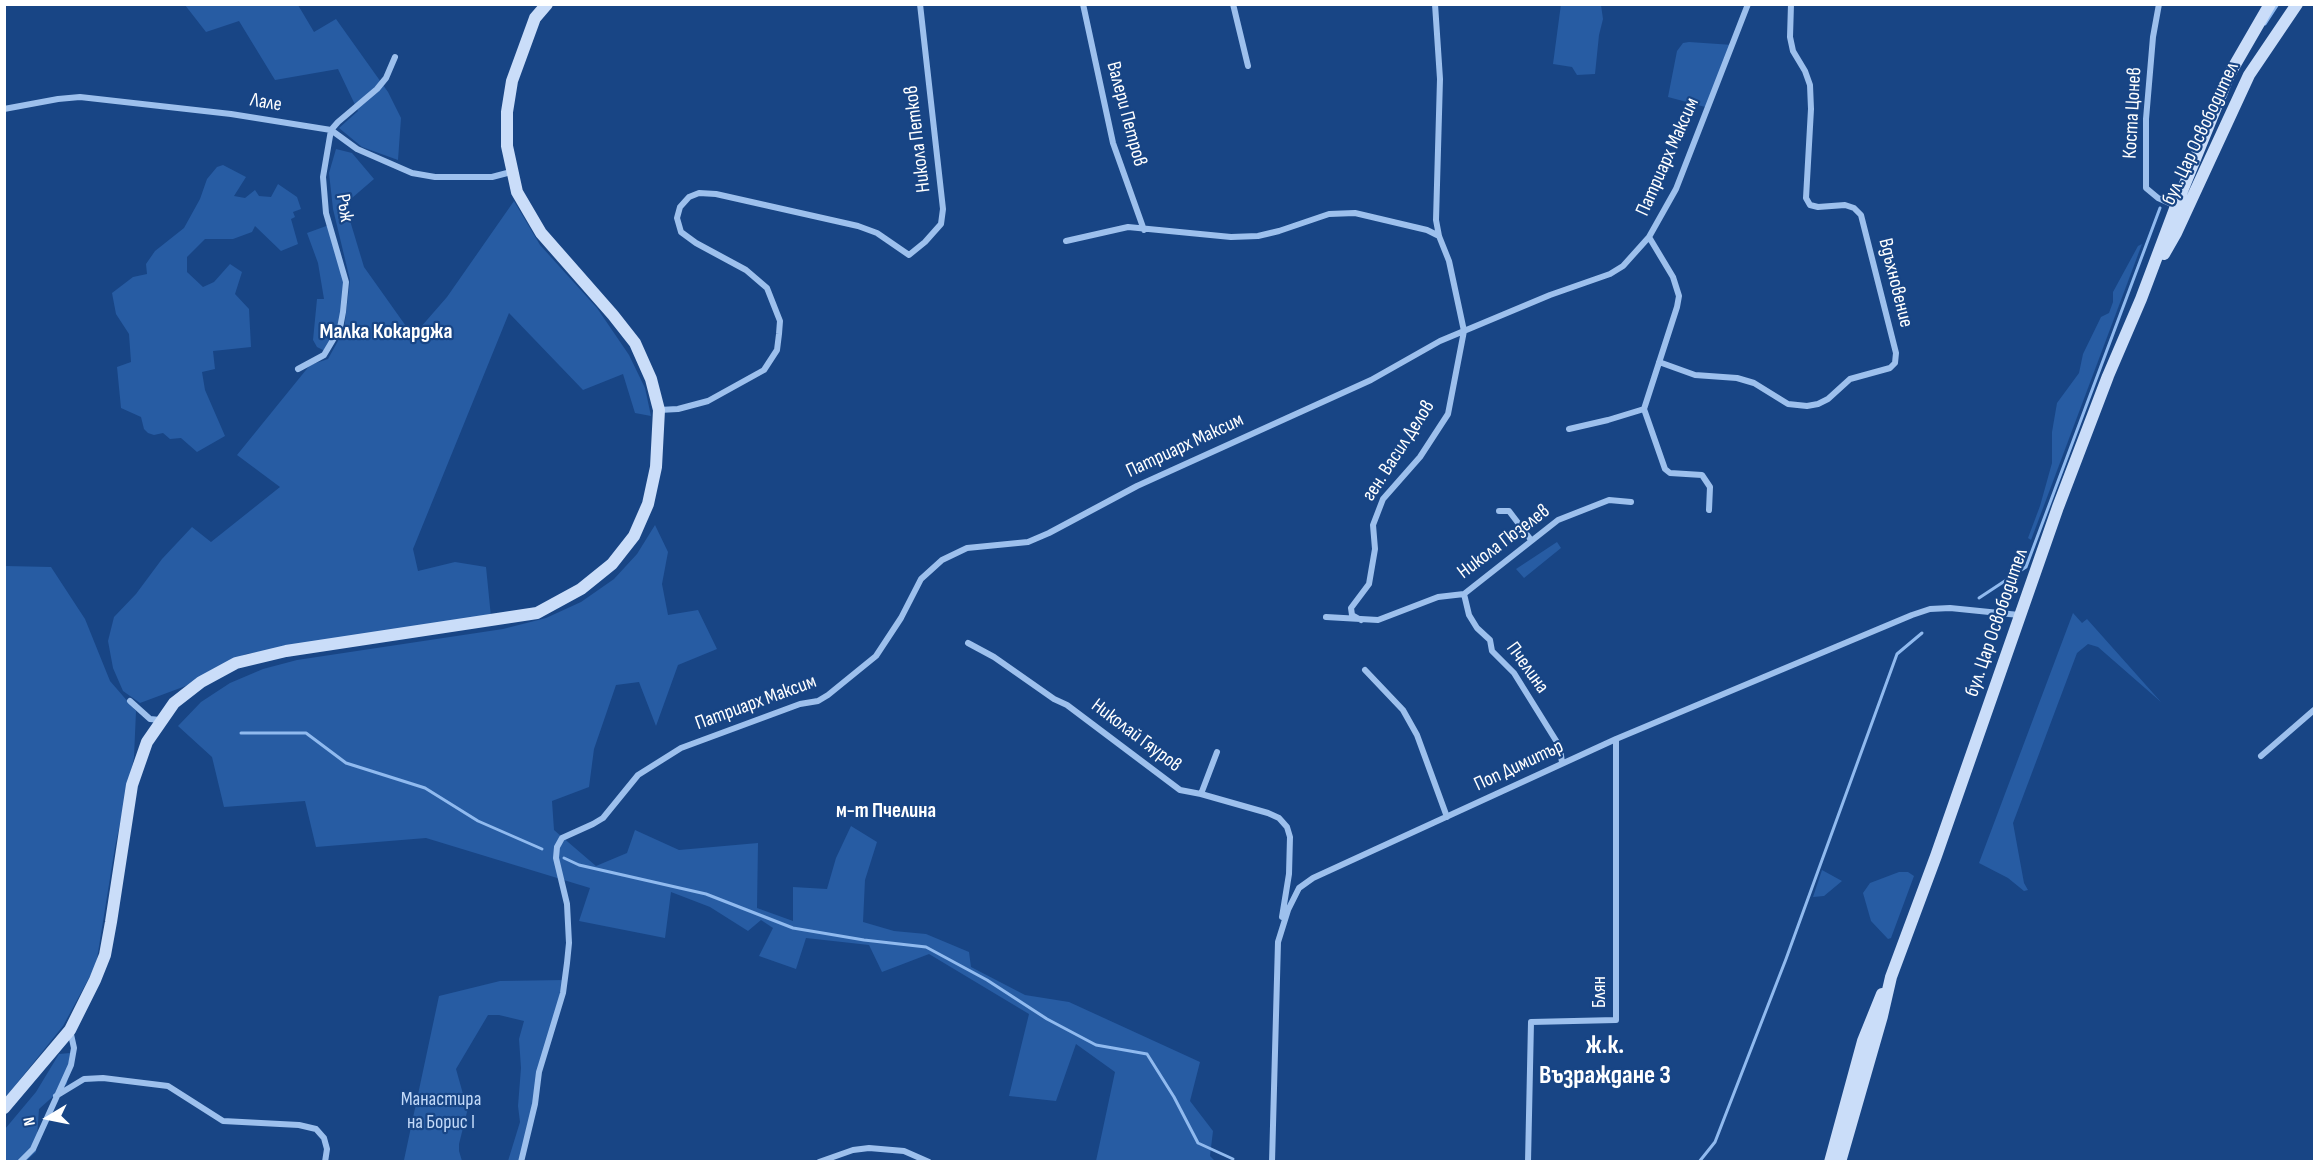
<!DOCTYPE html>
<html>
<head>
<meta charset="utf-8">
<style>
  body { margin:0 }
  #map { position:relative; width:2319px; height:1166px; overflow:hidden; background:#184585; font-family:"Sofia Sans Condensed",sans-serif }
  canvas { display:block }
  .frame { position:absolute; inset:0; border:6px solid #fff; pointer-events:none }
  .north { position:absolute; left:18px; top:1088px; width:60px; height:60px; -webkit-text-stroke:4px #184585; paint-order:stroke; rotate:260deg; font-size:16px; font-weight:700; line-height:24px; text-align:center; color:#fff }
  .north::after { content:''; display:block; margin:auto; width:21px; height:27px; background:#fff; clip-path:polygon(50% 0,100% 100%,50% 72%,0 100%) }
</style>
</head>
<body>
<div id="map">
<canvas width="2319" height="1166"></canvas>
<div class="frame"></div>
<div class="north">N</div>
</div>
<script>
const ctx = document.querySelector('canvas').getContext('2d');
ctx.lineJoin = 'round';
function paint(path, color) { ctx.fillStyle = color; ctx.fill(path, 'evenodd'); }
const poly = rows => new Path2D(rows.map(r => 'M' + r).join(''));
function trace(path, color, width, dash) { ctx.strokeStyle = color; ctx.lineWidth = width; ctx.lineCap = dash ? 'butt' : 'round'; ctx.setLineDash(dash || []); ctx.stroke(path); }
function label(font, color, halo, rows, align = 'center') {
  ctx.font = font + ' "Sofia Sans Condensed",sans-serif'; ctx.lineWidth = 4.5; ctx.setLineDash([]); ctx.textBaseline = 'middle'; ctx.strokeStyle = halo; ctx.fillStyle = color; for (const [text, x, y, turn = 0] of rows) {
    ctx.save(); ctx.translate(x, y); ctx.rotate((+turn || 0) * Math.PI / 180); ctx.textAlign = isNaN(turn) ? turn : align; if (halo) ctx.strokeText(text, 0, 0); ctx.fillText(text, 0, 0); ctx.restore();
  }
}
const green = poly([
  [1561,4,1601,5,1603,19,1599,35,1595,74,1577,75,1572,67,1553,64],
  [185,5,298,5,314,32,336,19,388,92,401,118,398,160,362,147,339,128,358,111,338,69,275,80,239,21,206,32],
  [1689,42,1733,45,1709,108,1668,97,1677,51,1683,43],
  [336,149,352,153,374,179,345,204,364,267,413,336,447,297,514,201,540,245,597,308,629,355,645,388,651,416,635,413,623,374,583,390,509,313,413,549,418,571,455,562,486,567,491,617,246,654,211,670,191,684,140,703,123,691,113,668,108,641,114,617,136,594,162,559,192,527,211,542,280,487,237,455,310,365,328,359,344,330,350,280,333,209,329,173],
  [223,165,246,177,234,196,245,198,255,190,259,196,271,197,278,184,297,197,301,209,293,212,295,217,291,219,298,244,281,251,255,226,252,232,233,239,205,239,187,257,187,272,203,287,214,282,230,264,242,272,235,294,249,309,251,347,213,351,215,369,202,372,205,390,225,436,197,452,181,438,170,439,163,433,154,435,148,433,144,429,141,417,121,408,117,367,131,362,129,334,116,314,112,293,133,277,147,274,146,264,155,251,184,228,200,199,207,179,217,167],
  [329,225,346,282,340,328,327,352,317,347,313,340,317,299,324,299,318,263,307,233],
  [2142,244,2031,540,2028,538,2040,506,2052,463,2052,432,2057,403,2079,373,2083,354,2101,317,2109,313,2113,302,2113,292,2138,246],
  [655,525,668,552,662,584,668,615,698,610,717,649,678,665,656,726,639,682,616,685,594,749,589,787,552,801,554,830,596,866,627,853,635,830,679,850,758,843,757,908,793,921,793,887,827,889,836,858,851,826,877,842,865,880,863,922,894,931,926,934,969,952,971,967,1025,995,1069,1002,1200,1062,1190,1101,1213,1131,1210,1156,1215,1161,1096,1161,1115,1072,1076,1044,1056,1101,1009,1096,1029,1014,929,954,882,972,869,945,806,938,796,969,759,956,773,928,761,920,748,931,710,907,671,892,665,938,579,921,590,888,426,838,316,847,305,801,224,807,212,757,178,726,201,702,230,683,263,669,297,660,503,629,546,618,581,602,614,579,637,554],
  [1557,542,1561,548,1524,578,1516,569],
  [5,566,51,567,85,619,110,681,136,711,134,757,115,847,96,965,63,1026,5,1098],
  [2073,613,2082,623,2087,619,2161,702,2098,647,2088,644,2077,653,2013,823,2024,883,2028,890,2024,891,2008,878,1979,863],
  [1822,870,1842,881,1824,896,1813,897],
  [1899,872,1908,872,1914,876,1891,938,1888,939,1871,921,1863,893,1870,883],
  [565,980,539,1071,521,1161,508,1161,520,1122,518,1106,521,1068,519,1039,524,1021,499,1015,488,1015,456,1069,463,1094,469,1104,459,1144,459,1151,462,1161,404,1160,439,996,500,981],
  [70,1053,67,1084,39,1109,36,1152,26,1161,5,1162,5,1129,36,1092,59,1054]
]);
const stream = poly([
  [2265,24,2278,4],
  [1979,598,2026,567,2160,208],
  [241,733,306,733,346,763,425,788,478,821,542,849],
  [564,858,579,865,706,894,793,928,864,940,926,947,987,980,1047,1019,1096,1045,1147,1054,1174,1097,1198,1143,1233,1159],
  [1699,1162,1715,1142,1786,959,1897,654,1922,633]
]);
const street = poly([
  [1083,4,1113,143,1144,230],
  [1233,4,1248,66],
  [2159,4,2153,37,2146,119,2146,188,2158,198,2176,206],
  [4,109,58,99,80,97,231,114,331,130,357,149,412,173,435,177,492,177,511,172],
  [1066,241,1128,227,1231,237,1258,236,1279,231,1329,214,1355,213,1427,230,1439,236],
  [1659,362,1695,375,1737,378,1754,383,1788,404,1807,406,1818,404,1828,399,1850,379,1890,368,1895,363,1896,353,1861,215,1854,208,1845,205,1818,207,1810,205,1806,198,1811,109,1810,85,1805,71,1793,51,1790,37,1791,4],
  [298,369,324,355,340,328,343,312,346,282,326,213,323,177,331,130,338,122,377,89,386,78,395,57],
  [1644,409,1665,469,1670,473,1702,475,1710,487,1709,510],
  [659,410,678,409,708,401,764,370,777,350,779,334,780,321,767,288,746,270,696,243,681,232,677,218,680,207,689,197,699,193,716,194,858,226,877,233,909,255,925,242,941,224,943,209,920,4],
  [1569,429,1608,420,1644,409,1677,307,1679,296,1673,277,1649,237],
  [1499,511,1509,511,1531,540],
  [1464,594,1469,615,1477,628,1490,640,1492,651,1514,673,1560,747,1562,763],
  [1326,617,1378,620,1438,597,1464,594,1558,520,1609,500,1631,502],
  [1361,620,1352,615,1351,608,1369,584,1375,549,1373,525,1383,499,1420,457,1448,414,1464,331,1449,261,1439,236,1436,220,1440,79,1435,4],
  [968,643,994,657,1054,699,1067,705,1180,790,1201,794,1268,813,1279,818,1287,827,1290,837,1289,874,1282,917],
  [1365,670,1403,710,1417,735,1447,817],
  [130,701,150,719,160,720],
  [2261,756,2314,710],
  [1201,794,1217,752],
  [56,1096,84,1079,103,1078,168,1086,223,1121,299,1125,316,1129,324,1138,327,1149,325,1162],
  [20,1162,33,1149,71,1065,74,1048,70,1030],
  [521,1162,535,1104,539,1072,563,993,567,963,569,943,567,904,556,858,557,847,562,838,593,824,603,818,638,775,681,748,800,704,818,701,828,695,876,656,901,618,921,579,942,560,967,548,1028,542,1049,533,1137,486,1371,380,1440,341,1550,295,1610,274,1623,266,1649,237,1676,189,1748,4],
  [819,1162,853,1150,869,1148,904,1151,929,1162],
  [1272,1162,1278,942,1288,910,1299,888,1313,878,1616,739,1912,615,1930,609,1950,608,2019,615],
  [1528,1162,1531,1022,1616,1020,1616,739]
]);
const secondary = poly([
  [2164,254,2176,233,2249,75,2297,4],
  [4,1108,70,1030,95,980,105,955,111,922,132,785,147,742,174,703,201,682,236,663,286,651,537,613,581,589,612,564,634,536,648,504,656,467,659,410,651,379,635,343,613,315,541,233,517,192,507,146,507,112,512,81,535,18,547,4],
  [1830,1162,1863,1041,1882,994],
  [1840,1162,1882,1016,1891,977,1936,856,2058,507,2108,376,2141,299,2176,206,2229,75,2270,4]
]);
const streetNames = [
  ["Лале",266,103,10],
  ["Коста Цонев",2133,113,-87],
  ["Валери Петров",1126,114,75],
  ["бул. Цар Освободител",2201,134,-65],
  ["Никола Петков",918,139,-97],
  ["Патриарх Максим",1668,157,-66],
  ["Ръж",344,208,81],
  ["Вдъхновение",1895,283,76],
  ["Патриарх Максим",1185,446,-25],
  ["ген. Васил Делов",1399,451,-57],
  ["Никола Гюзелев",1504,542,-37],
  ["бул. Цар Освободител",1997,623,-71],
  ["Пчелина",1527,668,54],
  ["Патриарх Максим",756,703,-20],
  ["Николай Гяуров",1136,736,37],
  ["Поп Димитър",1519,766,-25],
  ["Блян",1600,992,-90]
];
const parkNames = [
  ["Манастира",441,1100],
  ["на Борис І",441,1123]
];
const neighbourhoodNames = [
  ["м-т Пчелина",886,812]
];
const quarterNames = [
  ["Малка Кокарджа",386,332]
];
const districtNames = [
  ["ж.к.",1605,1046],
  ["Възраждане 3",1605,1076]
];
paint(green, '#275ca3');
trace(stream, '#90baef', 3);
trace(street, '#9dc0ed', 6);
trace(secondary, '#caddf9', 12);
label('20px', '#fff', '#184585', streetNames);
label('20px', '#c3daf9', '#184585', parkNames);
label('bold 21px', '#fff', '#184585', neighbourhoodNames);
label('bold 22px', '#fff', '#184585', quarterNames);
label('bold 26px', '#fff', '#184585', districtNames);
</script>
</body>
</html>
